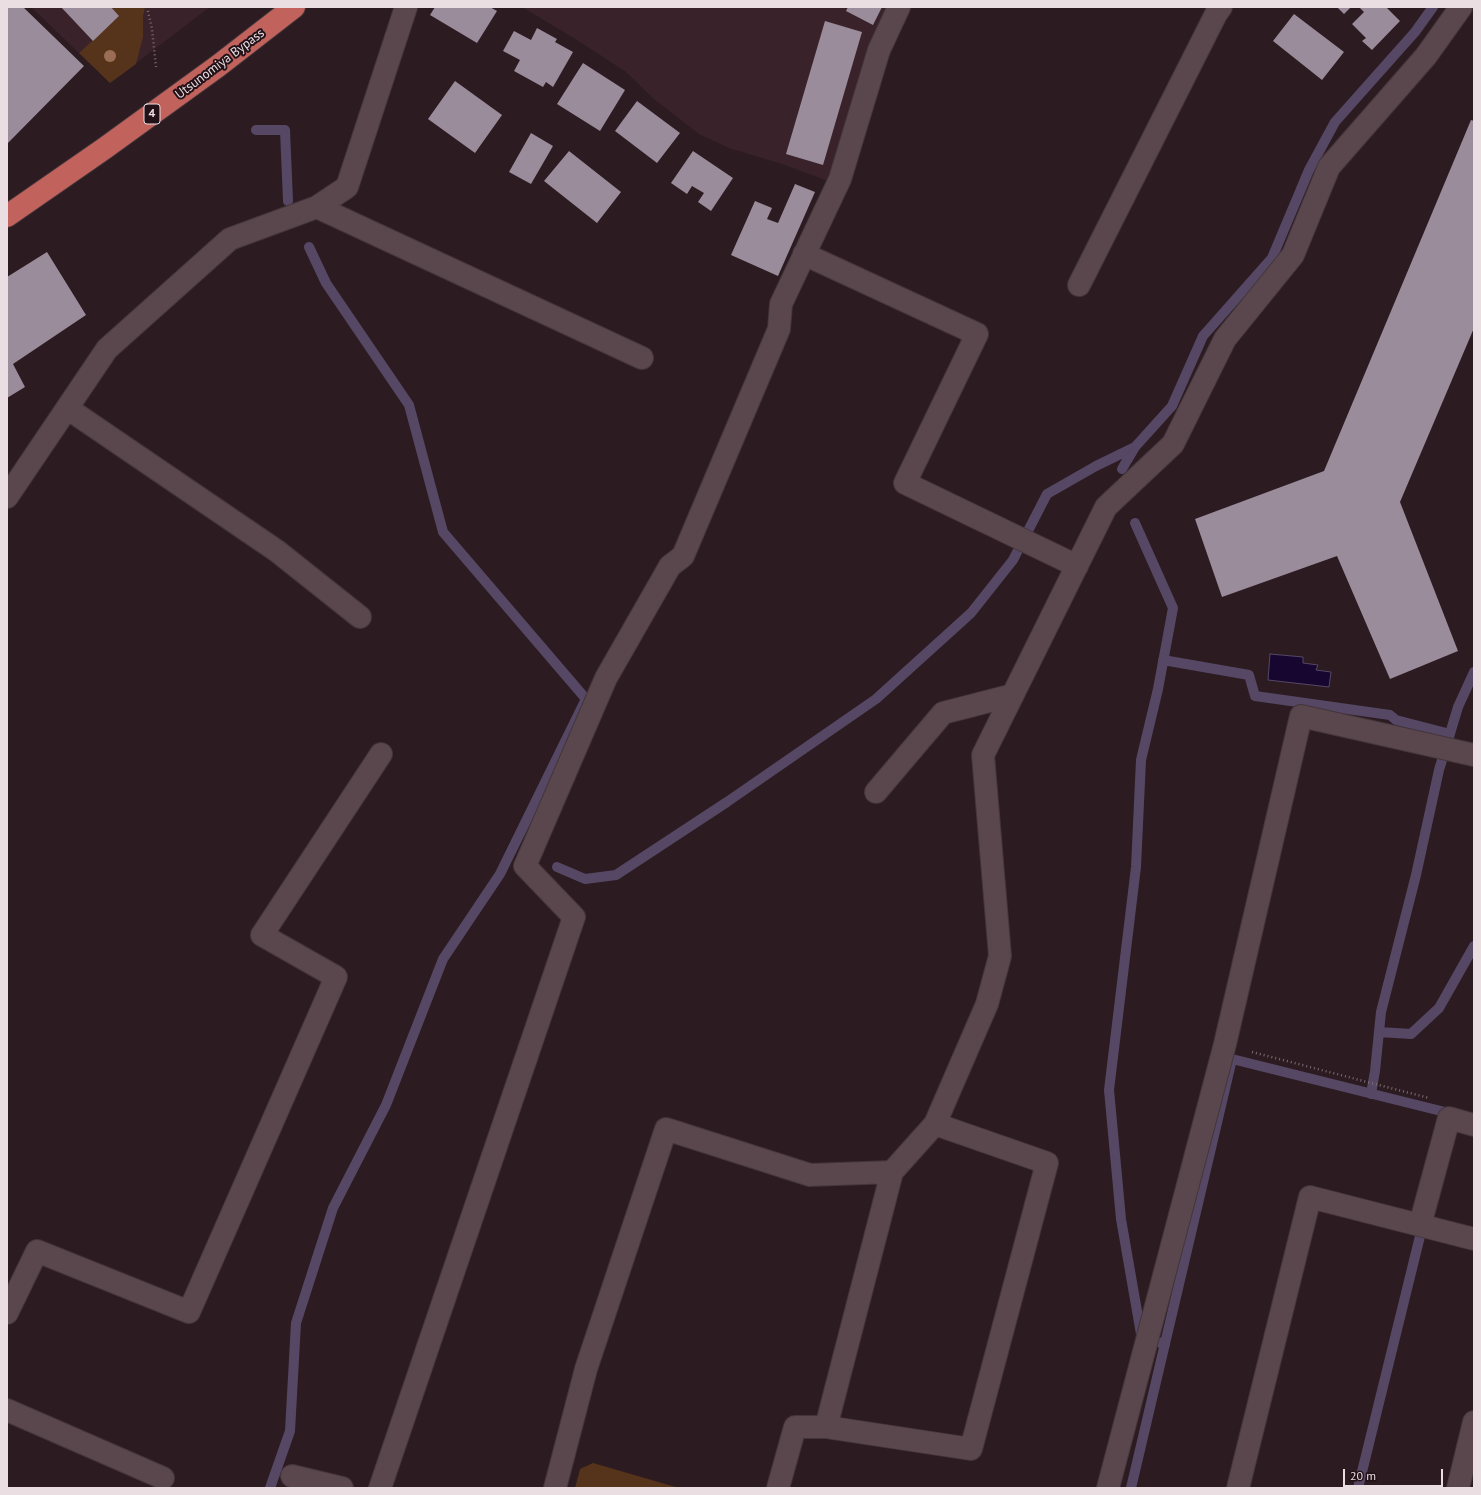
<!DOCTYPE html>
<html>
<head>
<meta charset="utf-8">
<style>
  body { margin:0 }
  #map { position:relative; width:1481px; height:1495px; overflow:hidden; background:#2c1b21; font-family:"PT Sans",sans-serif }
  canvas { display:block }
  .frame { position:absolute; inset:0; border:8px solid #eadee2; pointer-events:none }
  .scale { position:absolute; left:1343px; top:1469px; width:100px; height:18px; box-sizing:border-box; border:2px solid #eadee2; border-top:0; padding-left:5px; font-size:12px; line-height:14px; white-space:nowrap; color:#eadee2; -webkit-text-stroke:3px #221218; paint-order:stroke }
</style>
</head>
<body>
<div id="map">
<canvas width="1481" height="1495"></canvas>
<div class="frame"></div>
<div class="scale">20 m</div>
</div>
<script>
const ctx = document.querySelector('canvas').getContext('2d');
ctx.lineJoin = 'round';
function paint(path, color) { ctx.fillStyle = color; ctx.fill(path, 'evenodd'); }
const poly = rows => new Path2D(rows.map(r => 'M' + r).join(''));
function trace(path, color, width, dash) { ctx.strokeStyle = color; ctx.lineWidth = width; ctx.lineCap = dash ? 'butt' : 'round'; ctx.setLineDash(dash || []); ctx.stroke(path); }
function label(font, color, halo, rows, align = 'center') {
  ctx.font = font + ' "PT Sans",sans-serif'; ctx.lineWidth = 4; ctx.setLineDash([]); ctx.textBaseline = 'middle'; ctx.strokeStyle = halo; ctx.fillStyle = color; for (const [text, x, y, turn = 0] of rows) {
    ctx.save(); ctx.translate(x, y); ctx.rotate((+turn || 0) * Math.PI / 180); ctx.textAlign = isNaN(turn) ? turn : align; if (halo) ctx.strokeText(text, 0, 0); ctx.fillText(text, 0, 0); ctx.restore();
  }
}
const built = poly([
  [31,7,210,7,110,83],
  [522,7,888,7,828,181,782,164,729,148,699,134,655,100,626,72,577,40]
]);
const green = poly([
  [111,7,145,7,143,16,143,37,136,64,110,83,79,53,119,16],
  [593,1463,679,1488,575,1488,580,1469]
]);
const water = poly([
  [1270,654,1303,657,1303,663,1318,665,1316,670,1331,672,1329,687,1268,680,1270,654]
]);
const stream = poly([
  [256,130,285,130,288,201],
  [1122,469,1135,447,1172,406,1203,336,1272,258,1309,170,1335,122,1415,32,1433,7],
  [1135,523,1173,608,1158,689,1141,760,1136,867,1109,1090,1121,1219,1141,1334,1165,1345],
  [1163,660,1249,675,1255,696,1390,715,1396,720,1450,734],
  [557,867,585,879,616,875,727,802,876,699,971,613,1013,560,1047,494,1096,466,1135,447],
  [1379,1032,1411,1034,1439,1008,1474,946],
  [1371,1094,1375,1071,1381,1012,1416,875,1439,770,1458,707,1474,672],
  [270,1488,290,1431,296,1323,333,1208,386,1105,443,959,500,874,586,699,443,532,409,405,326,283,309,247],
  [1131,1488,1232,1059,1453,1114],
  [1358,1488,1423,1224]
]);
const building = poly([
  [7,7,23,7,84,66,7,144],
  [61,7,111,7,119,16,93,41],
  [435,7,490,7,497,11,477,43,430,15],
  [848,7,882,7,873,25,846,11],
  [1337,7,1351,7,1344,14],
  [1359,7,1386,7,1400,21,1372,50,1362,41,1366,38,1352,24,1364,12],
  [1294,14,1344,52,1322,80,1273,41],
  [825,21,862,32,823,165,786,154],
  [537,28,557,39,555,42,573,52,553,87,546,82,543,87,514,71,520,60,503,51,514,31,531,40],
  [583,63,625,90,600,131,557,104],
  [455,81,502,115,475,153,428,119],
  [637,101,680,133,657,163,615,131],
  [1471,120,1474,121,1474,328,1400,502,1458,651,1390,679,1337,556,1222,597,1195,519,1324,471],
  [531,133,553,146,531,184,509,172],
  [569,151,621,192,597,223,544,181],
  [693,151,733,178,711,211,698,202,704,193,692,186,687,194,671,183],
  [795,184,815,192,778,276,731,255,755,201,772,208,767,219,778,223],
  [47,252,86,315,13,364,25,387,7,398,7,277]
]);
const path = poly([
  [147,7,152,29,156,67],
  [1252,1052,1429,1098]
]);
const minor = poly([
  [317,207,642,358],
  [804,254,977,334,905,483,1077,566],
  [1079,285,1216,14,1221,7],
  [67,408,277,551,360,617],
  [7,497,107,349,230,239,317,207,347,187,406,7],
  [876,792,943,713,1013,695],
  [892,1172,826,1427,971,1449,1047,1163,935,1124],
  [1420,1225,1449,1118,1474,1125],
  [7,1313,37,1251,189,1312,336,977,262,935,381,754],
  [7,1410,163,1478],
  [292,1476,342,1488],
  [380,1488,574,917,525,866,606,678,670,566,683,556,779,329,781,304,840,179,879,50,899,7],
  [555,1488,586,1369,666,1129,810,1175,892,1172,935,1124,987,1004,1000,956,983,755,1106,507,1173,444,1225,339,1293,255,1329,167,1426,56,1461,7],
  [778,1488,795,1427,826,1427],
  [1108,1488,1225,1044,1301,716,1474,755],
  [1238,1488,1310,1197,1474,1239],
  [1458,1488,1474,1422]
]);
const highway = poly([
  [7,216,105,148,218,66,294,7]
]);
const trees = [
  [110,56]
];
const shields = [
  [152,114,16]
];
const shieldNames = [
  ["4",152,114]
];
const streetNames = [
  ["Utsunomiya Bypass",220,64,-37]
];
paint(built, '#39222a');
paint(green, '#56341b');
paint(water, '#170730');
trace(water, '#564865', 1);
trace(stream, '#564865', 10);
paint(building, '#9b8c9b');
trace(minor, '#43363a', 24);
trace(highway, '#43363a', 24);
trace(path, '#7c6d72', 2.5, [1, 3]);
trace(minor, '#5a464d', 22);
trace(highway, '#c1635c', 22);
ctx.fillStyle = '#9b6d54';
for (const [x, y] of trees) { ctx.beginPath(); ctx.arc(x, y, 6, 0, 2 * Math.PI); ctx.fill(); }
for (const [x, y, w] of shields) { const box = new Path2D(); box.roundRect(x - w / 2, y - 10, w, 20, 3); ctx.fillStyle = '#221218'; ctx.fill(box); trace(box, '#eadee2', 1); }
label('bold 12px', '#eadee2', null, shieldNames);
label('13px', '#eadee2', '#221218', streetNames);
</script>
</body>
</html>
